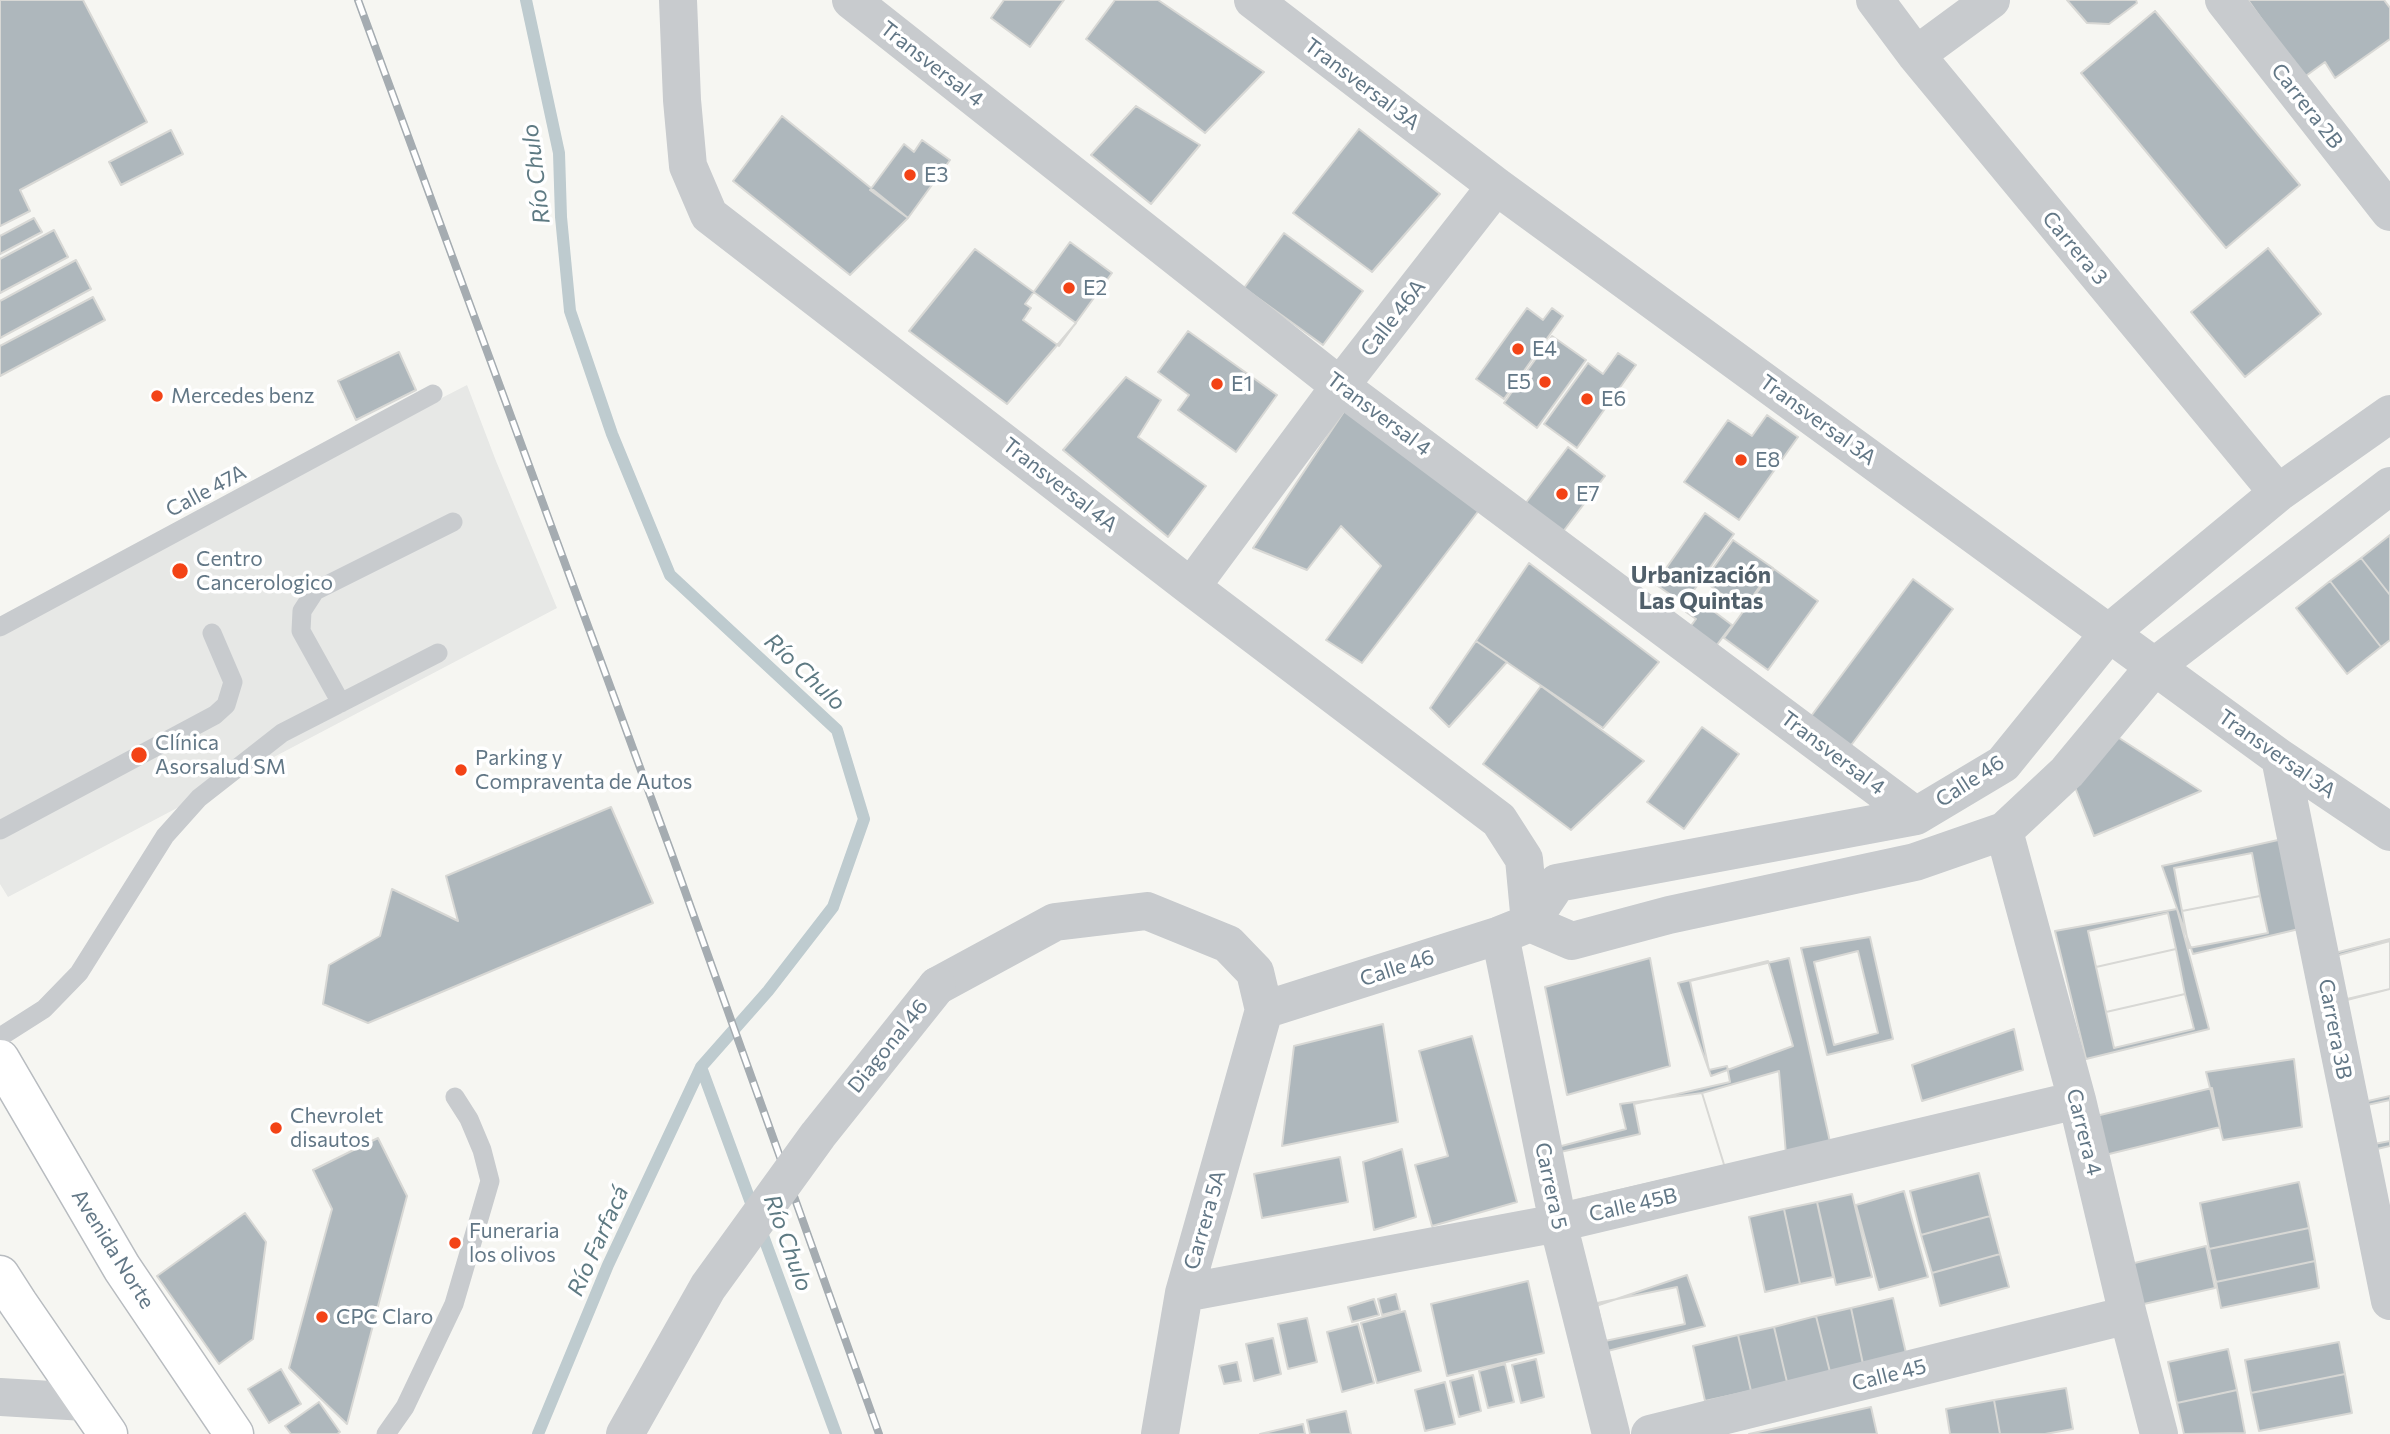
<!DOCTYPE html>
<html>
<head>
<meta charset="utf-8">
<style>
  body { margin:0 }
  canvas { display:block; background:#f6f6f2 }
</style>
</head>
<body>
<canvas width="2390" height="1434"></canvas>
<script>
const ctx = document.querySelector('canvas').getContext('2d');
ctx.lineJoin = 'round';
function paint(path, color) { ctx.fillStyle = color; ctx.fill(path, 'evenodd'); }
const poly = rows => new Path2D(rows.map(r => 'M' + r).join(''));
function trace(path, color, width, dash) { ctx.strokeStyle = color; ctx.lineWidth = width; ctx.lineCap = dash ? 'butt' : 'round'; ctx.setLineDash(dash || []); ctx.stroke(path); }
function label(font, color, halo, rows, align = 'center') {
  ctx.font = font + ' Commissioner,sans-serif'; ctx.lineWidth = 7; ctx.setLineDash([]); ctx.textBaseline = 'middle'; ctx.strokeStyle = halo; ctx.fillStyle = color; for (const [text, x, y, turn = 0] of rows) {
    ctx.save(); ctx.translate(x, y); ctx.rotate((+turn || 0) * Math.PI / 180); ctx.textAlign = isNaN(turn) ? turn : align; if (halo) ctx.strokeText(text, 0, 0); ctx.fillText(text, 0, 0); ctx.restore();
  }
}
const built = poly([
  [467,385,496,461,557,608,8,897,0,884,0,625]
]);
const stream = poly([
  [526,0,559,153,561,217,570,311,612,434,670,575,837,730,864,819,833,907,768,991,701,1067,836,1434],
  [538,1434,608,1265,701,1067]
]);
const building = poly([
  [0,0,83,0,147,122,20,190,30,211,0,226,0,0],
  [1004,0,1064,0,1030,47,991,18,1004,0],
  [1115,0,1158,0,1264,72,1205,133,1086,39,1115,0],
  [2067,0,2136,0,2137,3,2109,24,2087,23,2067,0],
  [2248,0,2384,0,2390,8,2390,39,2335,78,2325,62,2303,78,2248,0],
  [2155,11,2300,185,2226,248,2081,73,2155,11],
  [1136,106,1200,145,1151,204,1091,155,1136,106],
  [782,116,908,218,850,275,733,181,782,116],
  [1359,129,1440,194,1372,272,1293,213,1359,129],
  [171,130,183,154,121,185,109,162,171,130],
  [922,140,950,160,908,218,870,190,904,144,914,152,922,140],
  [34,218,42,232,0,254,0,236,34,218],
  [54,230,68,257,0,293,0,259,54,230],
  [1284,233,1363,291,1323,345,1244,288,1284,233],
  [1070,242,1112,273,1059,346,1023,320,1031,308,1025,304,1070,242],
  [2268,248,2321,314,2245,377,2191,312,2268,248],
  [975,249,1076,323,1007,404,909,331,975,249],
  [76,260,91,289,0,338,0,301,76,260],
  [93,297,105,320,0,376,0,346,93,297],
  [1527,308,1543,320,1552,308,1563,316,1504,399,1476,379,1527,308],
  [1188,331,1277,395,1236,452,1178,410,1189,395,1158,372,1188,331],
  [1552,336,1586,360,1537,428,1504,403,1552,336],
  [399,352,416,390,356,420,338,381,399,352],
  [1618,353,1636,365,1577,448,1544,424,1588,363,1603,374,1618,353],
  [1126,377,1161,400,1138,437,1206,486,1168,537,1063,450,1126,377],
  [1347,407,1480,509,1362,663,1326,640,1381,566,1341,526,1307,570,1253,548,1347,407],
  [1767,415,1798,437,1739,520,1684,482,1728,420,1752,436,1767,415],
  [1568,447,1605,476,1556,541,1519,512,1568,447],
  [1705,513,1734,534,1684,604,1655,584,1705,513],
  [2390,535,2390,595,2361,558,2390,535],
  [1733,540,1773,568,1743,610,1704,581,1733,540],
  [2361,558,2390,595,2390,640,2381,647,2330,581,2361,558],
  [1529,563,1659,662,1603,728,1476,641,1529,563],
  [1774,569,1818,601,1768,670,1724,638,1774,569],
  [1913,579,1953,609,1843,756,1803,727,1913,579],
  [2330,581,2381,647,2347,674,2296,608,2330,581],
  [1696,598,1732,625,1713,650,1687,631,1696,619,1686,612,1696,598],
  [1476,641,1507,662,1449,727,1430,708,1476,641],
  [1541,686,1644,761,1571,830,1483,764,1541,686],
  [1702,727,1739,754,1684,829,1647,802,1702,727],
  [2116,736,2201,791,2094,836,2073,782,2116,736],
  [611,807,653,903,368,1023,323,1004,329,965,380,936,392,889,458,921,446,876,611,807],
  [2287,838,2299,929,2193,954,2162,866,2287,838],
  [2252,853,2260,896,2182,911,2174,868,2252,853],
  [2260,896,2268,933,2189,948,2182,911,2260,896],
  [2177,909,2209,1029,2086,1059,2055,931,2177,909],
  [2168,913,2176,949,2096,967,2088,931,2168,913],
  [1870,937,1893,1039,1827,1055,1801,948,1870,937],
  [2390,939,2390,989,2347,1000,2335,953,2390,939],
  [2390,941,2390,989,2347,999,2328,958,2390,941],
  [2176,949,2185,994,2106,1012,2096,967,2176,949],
  [1858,951,1878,1033,1834,1045,1814,962,1858,951],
  [1650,958,1670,1066,1567,1095,1545,987,1650,958],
  [1789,958,1830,1142,1558,1204,1547,1155,1640,1134,1634,1104,1730,1082,1727,1066,1709,1070,1690,981,1789,958],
  [1768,961,1793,1046,1711,1076,1678,983,1768,961],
  [2185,994,2194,1029,2114,1048,2106,1012,2185,994],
  [1383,1024,1398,1122,1282,1146,1294,1046,1383,1024],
  [2014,1029,2023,1070,1922,1101,1912,1065,2014,1029],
  [1472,1036,1517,1202,1432,1226,1415,1165,1448,1156,1419,1051,1472,1036],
  [2294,1059,2302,1127,2223,1140,2206,1072,2294,1059],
  [1779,1071,1786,1154,1726,1171,1702,1093,1779,1071],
  [2212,1088,2220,1127,2105,1155,2096,1116,2212,1088],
  [1702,1093,1726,1171,1569,1203,1554,1148,1626,1129,1620,1104,1702,1093],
  [2390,1096,2390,1146,2377,1149,2355,1104,2390,1096],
  [2390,1100,2390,1141,2374,1144,2367,1105,2390,1100],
  [378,1138,407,1196,347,1424,289,1368,332,1209,313,1170,378,1138],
  [1402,1149,1416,1217,1374,1230,1363,1162,1402,1149],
  [1340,1157,1348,1202,1262,1218,1254,1174,1340,1157],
  [1979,1173,1990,1216,1921,1235,1910,1191,1979,1173],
  [2299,1182,2309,1228,2209,1249,2200,1203,2299,1182],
  [1904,1191,1928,1277,1879,1290,1856,1205,1904,1191],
  [1852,1194,1872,1277,1836,1285,1817,1202,1852,1194],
  [1817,1202,1833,1277,1800,1284,1784,1209,1817,1202],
  [1784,1209,1800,1284,1765,1292,1749,1217,1784,1209],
  [245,1213,266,1242,253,1339,219,1364,157,1276,245,1213],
  [1990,1216,2000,1254,1932,1273,1921,1235,1990,1216],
  [2309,1228,2315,1261,2216,1282,2209,1249,2309,1228],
  [2206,1246,2215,1288,2135,1306,2126,1265,2206,1246],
  [2000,1254,2009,1287,1940,1306,1932,1273,2000,1254],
  [2315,1261,2319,1288,2221,1308,2216,1282,2315,1261],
  [1687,1275,1705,1326,1592,1355,1590,1308,1687,1275],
  [1528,1281,1544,1353,1447,1376,1431,1304,1528,1281],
  [1677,1287,1685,1324,1605,1341,1597,1303,1677,1287],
  [1396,1294,1400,1310,1382,1315,1378,1299,1396,1294],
  [1893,1298,1906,1353,1863,1364,1851,1308,1893,1298],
  [1374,1299,1379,1315,1352,1322,1348,1307,1374,1299],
  [1851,1308,1863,1364,1830,1372,1816,1316,1851,1308],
  [1405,1311,1421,1371,1377,1383,1361,1323,1405,1311],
  [1816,1316,1830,1372,1787,1382,1774,1327,1816,1316],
  [1307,1318,1317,1362,1288,1369,1278,1324,1307,1318],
  [1358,1324,1374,1383,1342,1392,1327,1332,1358,1324],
  [1774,1327,1787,1382,1751,1391,1738,1335,1774,1327],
  [1738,1335,1751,1391,1705,1401,1693,1346,1738,1335],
  [1273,1338,1281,1374,1254,1381,1246,1344,1273,1338],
  [2339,1342,2345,1374,2251,1393,2245,1360,2339,1342],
  [2228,1349,2237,1390,2177,1403,2168,1362,2228,1349],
  [1536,1359,1544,1397,1521,1403,1512,1365,1536,1359],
  [1237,1362,1241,1381,1224,1384,1219,1366,1237,1362],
  [1505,1364,1514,1402,1488,1408,1479,1371,1505,1364],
  [281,1369,301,1404,269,1423,248,1389,281,1369],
  [2345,1374,2352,1413,2259,1431,2251,1393,2345,1374],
  [1473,1375,1481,1411,1459,1417,1450,1381,1473,1375],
  [1445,1382,1455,1424,1425,1431,1415,1390,1445,1382],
  [2066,1388,2073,1429,2045,1434,2000,1434,1994,1400,2066,1388],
  [2237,1390,2245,1433,2184,1434,2177,1403,2237,1390],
  [1994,1400,2000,1434,1950,1434,1946,1409,1994,1400],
  [319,1402,340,1432,337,1434,291,1434,285,1426,319,1402],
  [1871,1407,1877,1434,1749,1434,1871,1407],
  [1346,1411,1351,1434,1310,1434,1307,1420,1346,1411],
  [1303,1424,1305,1434,1260,1434,1303,1424]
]);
const service = poly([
  [0,627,433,394],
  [341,703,301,631,302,611,315,591,453,522],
  [0,830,215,715,226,705,233,682,212,633],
  [0,1037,44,1009,79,973,165,836,199,798,282,733,438,653],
  [386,1434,405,1407,454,1304,490,1181,482,1150,469,1119,455,1097]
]);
const minor = poly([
  [678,0,682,100,688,166,709,215,1191,587,1499,820,1524,859,1530,923],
  [851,0,1340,386,1916,816],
  [1253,0,1496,186,2280,758,2390,832],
  [1875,0,1916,55,2278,493],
  [2224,0,2390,212],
  [1916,55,1991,0],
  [1191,587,1340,386,1496,186],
  [2280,758,2390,1301],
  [2004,831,2077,1100,2128,1315,2159,1434],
  [1530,923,1572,941,1669,915,1915,862,2004,831,2067,772,2155,666,2390,486],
  [1500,935,1558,1223,1611,1434],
  [937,986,1055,922,1147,911,1228,944,1255,972,1264,1010,1184,1293,1160,1434],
  [1264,1010,1500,935,1530,923,1557,883,1916,816,2003,764,2110,632,2278,493,2390,414],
  [1184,1293,1558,1223,2077,1100],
  [0,1397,85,1402],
  [1650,1434,2128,1315]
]);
const primary = poly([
  [0,1059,122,1268,234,1434],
  [0,1275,18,1303,108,1434]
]);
const rail = poly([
  [358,0,671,852,879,1434]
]);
const minorBridge = poly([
  [625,1434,708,1287,818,1135,937,986]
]);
const markers = [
  [910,175,7,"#f34316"],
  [1069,288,7,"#f34316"],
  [1518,349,7,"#f34316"],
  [1545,382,7,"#f34316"],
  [1217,384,7,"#f34316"],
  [157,396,7,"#f34316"],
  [1587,399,7,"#f34316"],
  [1741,460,7,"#f34316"],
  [1562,494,7,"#f34316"],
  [180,571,9,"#f34316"],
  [139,755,9,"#f34316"],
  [461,770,7,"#f34316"],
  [276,1128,7,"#f34316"],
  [455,1243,7,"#f34316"],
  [322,1317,7,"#f34316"]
];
const streetNames = [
  ["Transversal 4",932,64,38],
  ["Transversal 3A",1362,84,37],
  ["Carrera 2B",2307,106,52],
  ["Carrera 3",2075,248,50],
  ["Calle 46A",1393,318,-52],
  ["Transversal 4",1379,414,37],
  ["Transversal 3A",1818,420,36],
  ["Transversal 4A",1060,485,38],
  ["Calle 47A",206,491,-28],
  ["Transversal 4",1833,753,37],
  ["Transversal 3A",2277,754,35],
  ["Calle 46",1970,781,-33],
  ["Calle 46",1397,968,-18],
  ["Carrera 3B",2335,1029,79],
  ["Diagonal 46",888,1046,-51],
  ["Carrera 4",2084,1132,76],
  ["Carrera 5",1551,1186,78],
  ["Calle 45B",1633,1205,-13],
  ["Carrera 5A",1205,1220,-74],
  ["Avenida Norte",113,1249,58],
  ["Calle 45",1889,1375,-14]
];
const poiNames = [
  ["E3",924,175],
  ["E2",1083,288],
  ["E4",1532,349],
  ["E5",1531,382,"right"],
  ["E1",1231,384],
  ["Mercedes benz",171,396],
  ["E6",1601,399],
  ["E8",1755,460],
  ["E7",1576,494],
  ["Centro",196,559],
  ["Cancerologico",196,583],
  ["Clínica",155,743],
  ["Asorsalud SM",155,767],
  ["Parking y",475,758],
  ["Compraventa de Autos",475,782],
  ["Chevrolet",290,1116],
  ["disautos",290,1140],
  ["Funeraria",469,1231],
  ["los olivos",469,1255],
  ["CPC Claro",336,1317]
];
const waterNames = [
  ["Río Chulo",536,174,-97],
  ["Río Chulo",805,672,43],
  ["Río Farfacá",598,1241,-66],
  ["Río Chulo",788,1243,70]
];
const neighbourhoodNames = [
  ["Urbanización",1701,575],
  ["Las Quintas",1701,601]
];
paint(built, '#e7e8e6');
trace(stream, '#becbcf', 12);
paint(building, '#aeb7bc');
trace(building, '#d8d8d5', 2);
trace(primary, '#b8bcc0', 41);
trace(service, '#c8cbce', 19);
trace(minor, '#c8cbce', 38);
trace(primary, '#fff', 38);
trace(rail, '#a5acb1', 8);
trace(rail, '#fff', 5, [16]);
trace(minorBridge, '#c8cbce', 38);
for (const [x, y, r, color] of markers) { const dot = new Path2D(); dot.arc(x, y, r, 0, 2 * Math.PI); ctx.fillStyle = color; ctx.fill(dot); trace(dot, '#fff', 2.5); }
label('21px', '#627786', '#fff', streetNames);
label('21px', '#627786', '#fff', poiNames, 'left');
label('italic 23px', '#5e7a83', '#fff', waterNames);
label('bold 23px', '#51606b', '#fff', neighbourhoodNames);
</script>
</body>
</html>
